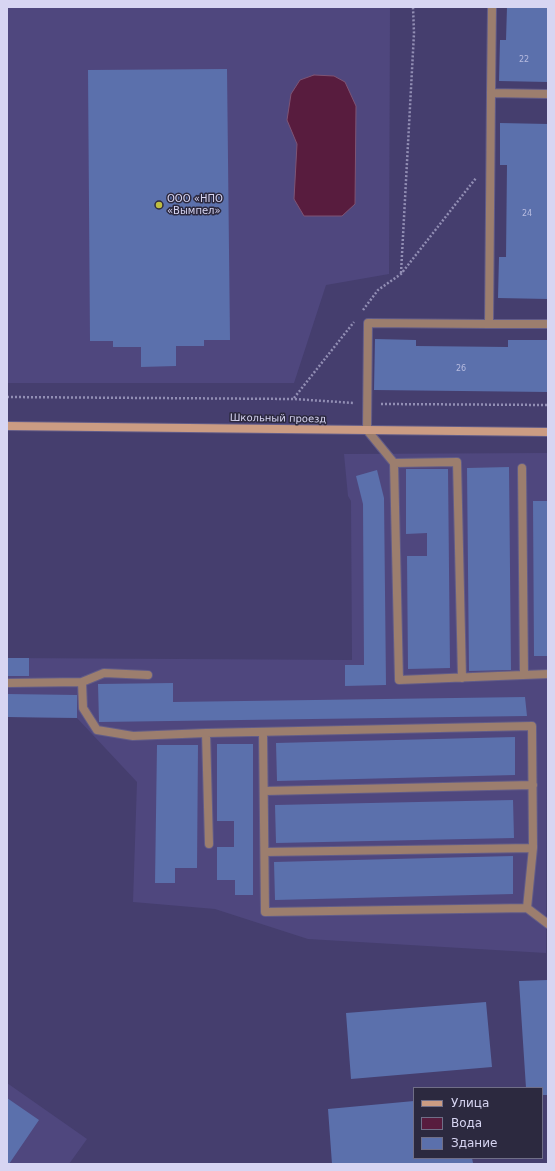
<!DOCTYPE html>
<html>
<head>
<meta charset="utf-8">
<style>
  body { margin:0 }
  #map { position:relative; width:555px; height:1171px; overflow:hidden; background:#453e6e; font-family:"DejaVu Sans",sans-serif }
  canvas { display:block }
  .frame { position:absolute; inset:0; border:8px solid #d7d5f2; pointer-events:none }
  .legend { position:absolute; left:413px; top:1087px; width:130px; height:72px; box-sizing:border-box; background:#2c293f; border:1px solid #706e87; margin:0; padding:5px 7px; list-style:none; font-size:12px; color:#d7d5f2 }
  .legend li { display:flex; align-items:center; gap:8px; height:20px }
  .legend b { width:20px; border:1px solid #706e87 }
</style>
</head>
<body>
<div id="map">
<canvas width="555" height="1171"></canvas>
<div class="frame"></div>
<ul class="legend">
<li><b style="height:5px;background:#cb9c83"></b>Улица</li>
<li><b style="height:11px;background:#581c3e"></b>Вода</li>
<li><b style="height:11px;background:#5b70ac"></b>Здание</li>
</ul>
</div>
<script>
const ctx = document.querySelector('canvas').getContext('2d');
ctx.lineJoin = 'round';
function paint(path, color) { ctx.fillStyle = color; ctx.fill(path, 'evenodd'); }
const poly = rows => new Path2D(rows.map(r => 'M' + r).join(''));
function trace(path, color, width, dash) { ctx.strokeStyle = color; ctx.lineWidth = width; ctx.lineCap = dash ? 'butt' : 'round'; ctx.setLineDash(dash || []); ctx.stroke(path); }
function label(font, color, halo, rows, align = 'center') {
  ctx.font = font + ' "DejaVu Sans",sans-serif'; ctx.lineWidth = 3; ctx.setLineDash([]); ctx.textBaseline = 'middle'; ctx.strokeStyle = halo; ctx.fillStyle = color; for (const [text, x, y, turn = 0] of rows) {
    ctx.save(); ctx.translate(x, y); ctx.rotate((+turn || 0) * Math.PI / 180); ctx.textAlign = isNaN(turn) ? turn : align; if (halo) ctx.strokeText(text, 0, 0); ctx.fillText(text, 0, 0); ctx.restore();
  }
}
const built = poly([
  [7,7,390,7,389,274,326,285,294,383,7,383],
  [548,453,546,953,308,939,215,909,133,902,137,782,77,718,7,717,7,658,352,660,351,501,348,496,344,454],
  [7,1083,87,1139,69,1164,7,1164]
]);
const water = poly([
  [314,75,334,76,345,82,356,106,355,204,342,216,304,216,294,199,297,144,287,120,291,94,300,80,314,75]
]);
const building = poly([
  [507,7,548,7,548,82,499,81,500,40,506,40],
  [227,69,230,340,204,340,204,346,176,346,176,366,141,367,141,347,113,347,113,341,90,341,88,70],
  [500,123,548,124,548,299,498,298,499,257,506,257,507,165,500,165],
  [375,339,416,340,416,346,508,347,508,340,548,340,548,392,374,390],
  [509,467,511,670,469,671,467,468],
  [406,469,448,469,450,668,408,669,407,556,427,556,427,533,406,534],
  [377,470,384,498,386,685,345,686,345,665,364,665,363,504,356,476],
  [533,501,548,501,548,656,534,656],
  [7,658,29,658,29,676,7,676],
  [173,683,173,702,525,697,527,716,99,722,98,684],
  [7,694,77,695,77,718,7,717],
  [515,737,515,775,277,781,276,743],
  [217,744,253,744,253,895,235,895,235,880,217,880,217,847,234,847,234,821,217,821],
  [157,745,198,745,197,868,175,868,175,883,155,883],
  [513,800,514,838,276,843,275,805],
  [513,856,513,894,275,900,274,862],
  [548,980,548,1095,542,1095,542,1088,526,1088,519,981],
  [486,1002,492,1067,351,1079,346,1013],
  [7,1098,39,1120,9,1164,7,1164],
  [414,1101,414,1158,472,1158,473,1163,332,1164,328,1109]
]);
const path = poly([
  [401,273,414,33,413,7],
  [363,310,378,290,401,274,476,178],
  [7,397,294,399,354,403],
  [294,398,354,322],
  [381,404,548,405]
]);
const lane = poly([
  [492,7,491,93,548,94],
  [491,93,489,324,548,324],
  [489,324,368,323,367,430,394,463,399,680,548,674],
  [394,463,457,462,462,678],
  [522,468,524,675],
  [148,675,104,673,82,682,83,708,97,730,133,736,206,733,532,726,533,848,527,908],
  [7,683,82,682],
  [263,732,265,912,527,908,548,924],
  [206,733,209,844],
  [265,791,533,785],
  [265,852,533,848]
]);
const secondary = poly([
  [7,426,548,432]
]);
const markers = [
  [159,205,4,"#bfbe41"]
];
const numberNames = [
  ["22",524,60],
  ["24",527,214],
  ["26",461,369]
];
const poiNames = [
  ["ООО «НПО",167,199],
  ["«Вымпел»",167,211]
];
const streetNames = [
  ["Школьный проезд",278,419,1]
];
paint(built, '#4f477e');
paint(water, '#581c3e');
trace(water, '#7e5474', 1);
paint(building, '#5b70ac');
trace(lane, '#625c88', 10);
trace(secondary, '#625c88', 10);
trace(path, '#928eb4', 2.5, [2, 2]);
trace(lane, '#9c7e6e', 8);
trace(secondary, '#cb9c83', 8);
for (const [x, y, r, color] of markers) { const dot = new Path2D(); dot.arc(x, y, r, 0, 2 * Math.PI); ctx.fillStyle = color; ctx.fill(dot); trace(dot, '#2c293f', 1.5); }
label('8px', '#b8bce0', null, numberNames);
label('10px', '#d7d5f2', '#2c293f', poiNames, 'left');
label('10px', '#d7d5f2', '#2c293f', streetNames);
</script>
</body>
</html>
